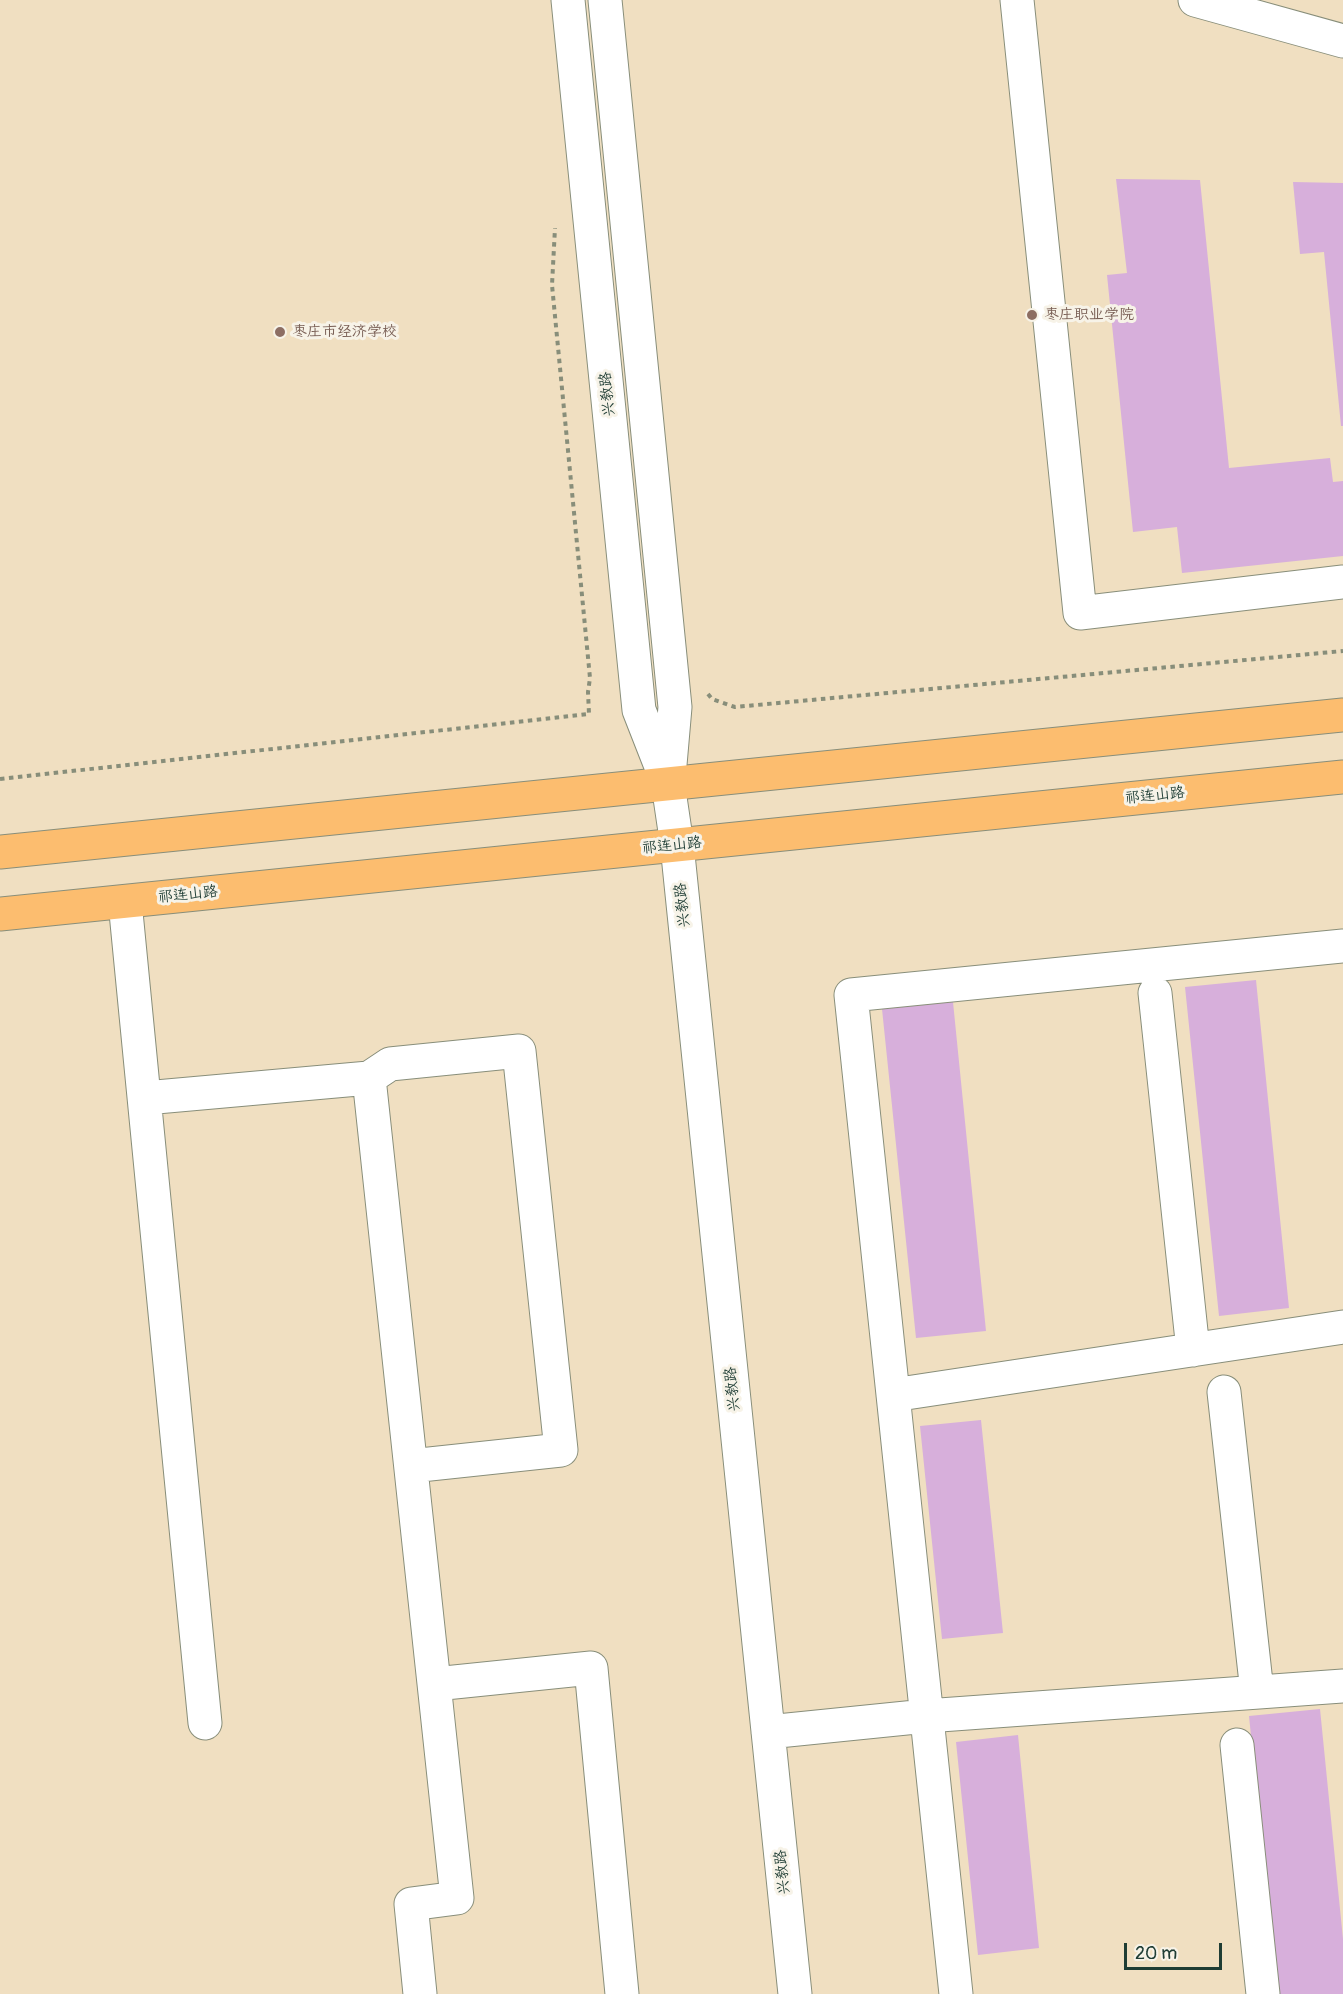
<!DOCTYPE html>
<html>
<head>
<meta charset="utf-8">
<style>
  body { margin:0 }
  #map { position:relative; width:1343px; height:1994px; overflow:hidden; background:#f0dfc1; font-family:Pangolin,sans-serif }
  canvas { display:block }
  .scale { position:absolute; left:1124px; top:1943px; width:98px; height:27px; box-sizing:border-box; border:3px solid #1f3d34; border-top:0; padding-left:8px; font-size:18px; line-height:21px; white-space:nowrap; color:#1f3d34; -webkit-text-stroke:4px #f7f3e8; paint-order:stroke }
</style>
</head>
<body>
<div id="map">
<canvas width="1343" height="1994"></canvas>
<div class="scale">20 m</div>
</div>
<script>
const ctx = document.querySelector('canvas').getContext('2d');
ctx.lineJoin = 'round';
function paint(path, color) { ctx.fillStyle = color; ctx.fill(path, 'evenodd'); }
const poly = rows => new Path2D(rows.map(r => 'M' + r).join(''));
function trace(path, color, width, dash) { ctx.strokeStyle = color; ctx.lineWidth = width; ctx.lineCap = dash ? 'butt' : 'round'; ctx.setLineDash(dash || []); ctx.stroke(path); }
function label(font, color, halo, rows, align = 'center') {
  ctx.font = font + ' Pangolin,"LXGW WenKai TC",sans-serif'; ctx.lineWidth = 6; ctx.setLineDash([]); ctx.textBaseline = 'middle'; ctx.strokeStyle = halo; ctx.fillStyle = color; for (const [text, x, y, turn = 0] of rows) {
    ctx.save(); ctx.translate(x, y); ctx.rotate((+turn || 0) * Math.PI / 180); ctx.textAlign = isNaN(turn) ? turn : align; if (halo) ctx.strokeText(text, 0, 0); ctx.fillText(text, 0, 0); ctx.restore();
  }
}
const building = poly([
  [1116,179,1200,180,1229,468,1330,458,1333,482,1343,481,1343,556,1182,573,1177,527,1133,532,1107,275,1127,273],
  [1293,182,1343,183,1343,426,1341,426,1324,252,1300,254],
  [1256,980,1289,1308,1219,1316,1185,987],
  [953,1002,986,1331,916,1338,882,1009],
  [981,1420,1003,1633,942,1639,920,1426],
  [1320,1709,1343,1939,1343,1994,1277,1994,1249,1716],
  [1018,1735,1039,1948,978,1955,956,1742]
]);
const path = poly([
  [708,694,712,699,735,707,1343,651],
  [0,779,589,714,588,692,590,678,552,285,555,228]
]);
const minor = poly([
  [568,0,639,710,668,784,677,845,795,1994],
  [605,0,675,707,669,776],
  [1017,0,1080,613,1343,582],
  [1195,0,1343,41],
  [125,902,205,1723],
  [1155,993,1193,1350],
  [369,1078,390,1064,519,1051,561,1450,411,1466],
  [145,1098,369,1078,457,1898,411,1904,420,1994],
  [1224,1392,1257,1692],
  [893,1395,1343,1327],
  [435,1684,591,1668,622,1994],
  [768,1732,926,1716,1343,1686],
  [1237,1745,1263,1994],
  [956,1994,851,995,1343,946]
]);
const major = poly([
  [0,852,1343,715],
  [0,914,1343,777]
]);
const markers = [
  [1032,315,6,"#8d6e63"],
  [280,332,6,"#8d6e63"]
];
const educationNames = [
  ["枣庄职业学院",1044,315],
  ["枣庄市经济学校",292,332]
];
const streetNames = [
  ["兴教路",608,394,-96],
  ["祁连山路",1155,796,-6],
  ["祁连山路",672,846,-6],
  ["祁连山路",188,895,-6],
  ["兴教路",683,905,-96],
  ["兴教路",733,1389,-96],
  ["兴教路",783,1872,-96]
];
paint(building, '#d7afdb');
trace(minor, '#888e7a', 35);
trace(major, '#888e7a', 35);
trace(path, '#888e7a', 4, [4.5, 4.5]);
trace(minor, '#fff', 33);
trace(major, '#fcbd6f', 33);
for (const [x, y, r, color] of markers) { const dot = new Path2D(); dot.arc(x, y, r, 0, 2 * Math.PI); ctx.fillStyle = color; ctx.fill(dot); trace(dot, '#f7f3e8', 2); }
label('15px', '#785e54', '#f7f3e8', educationNames, 'left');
label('15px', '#1f3d34', '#f7f3e8', streetNames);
</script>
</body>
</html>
